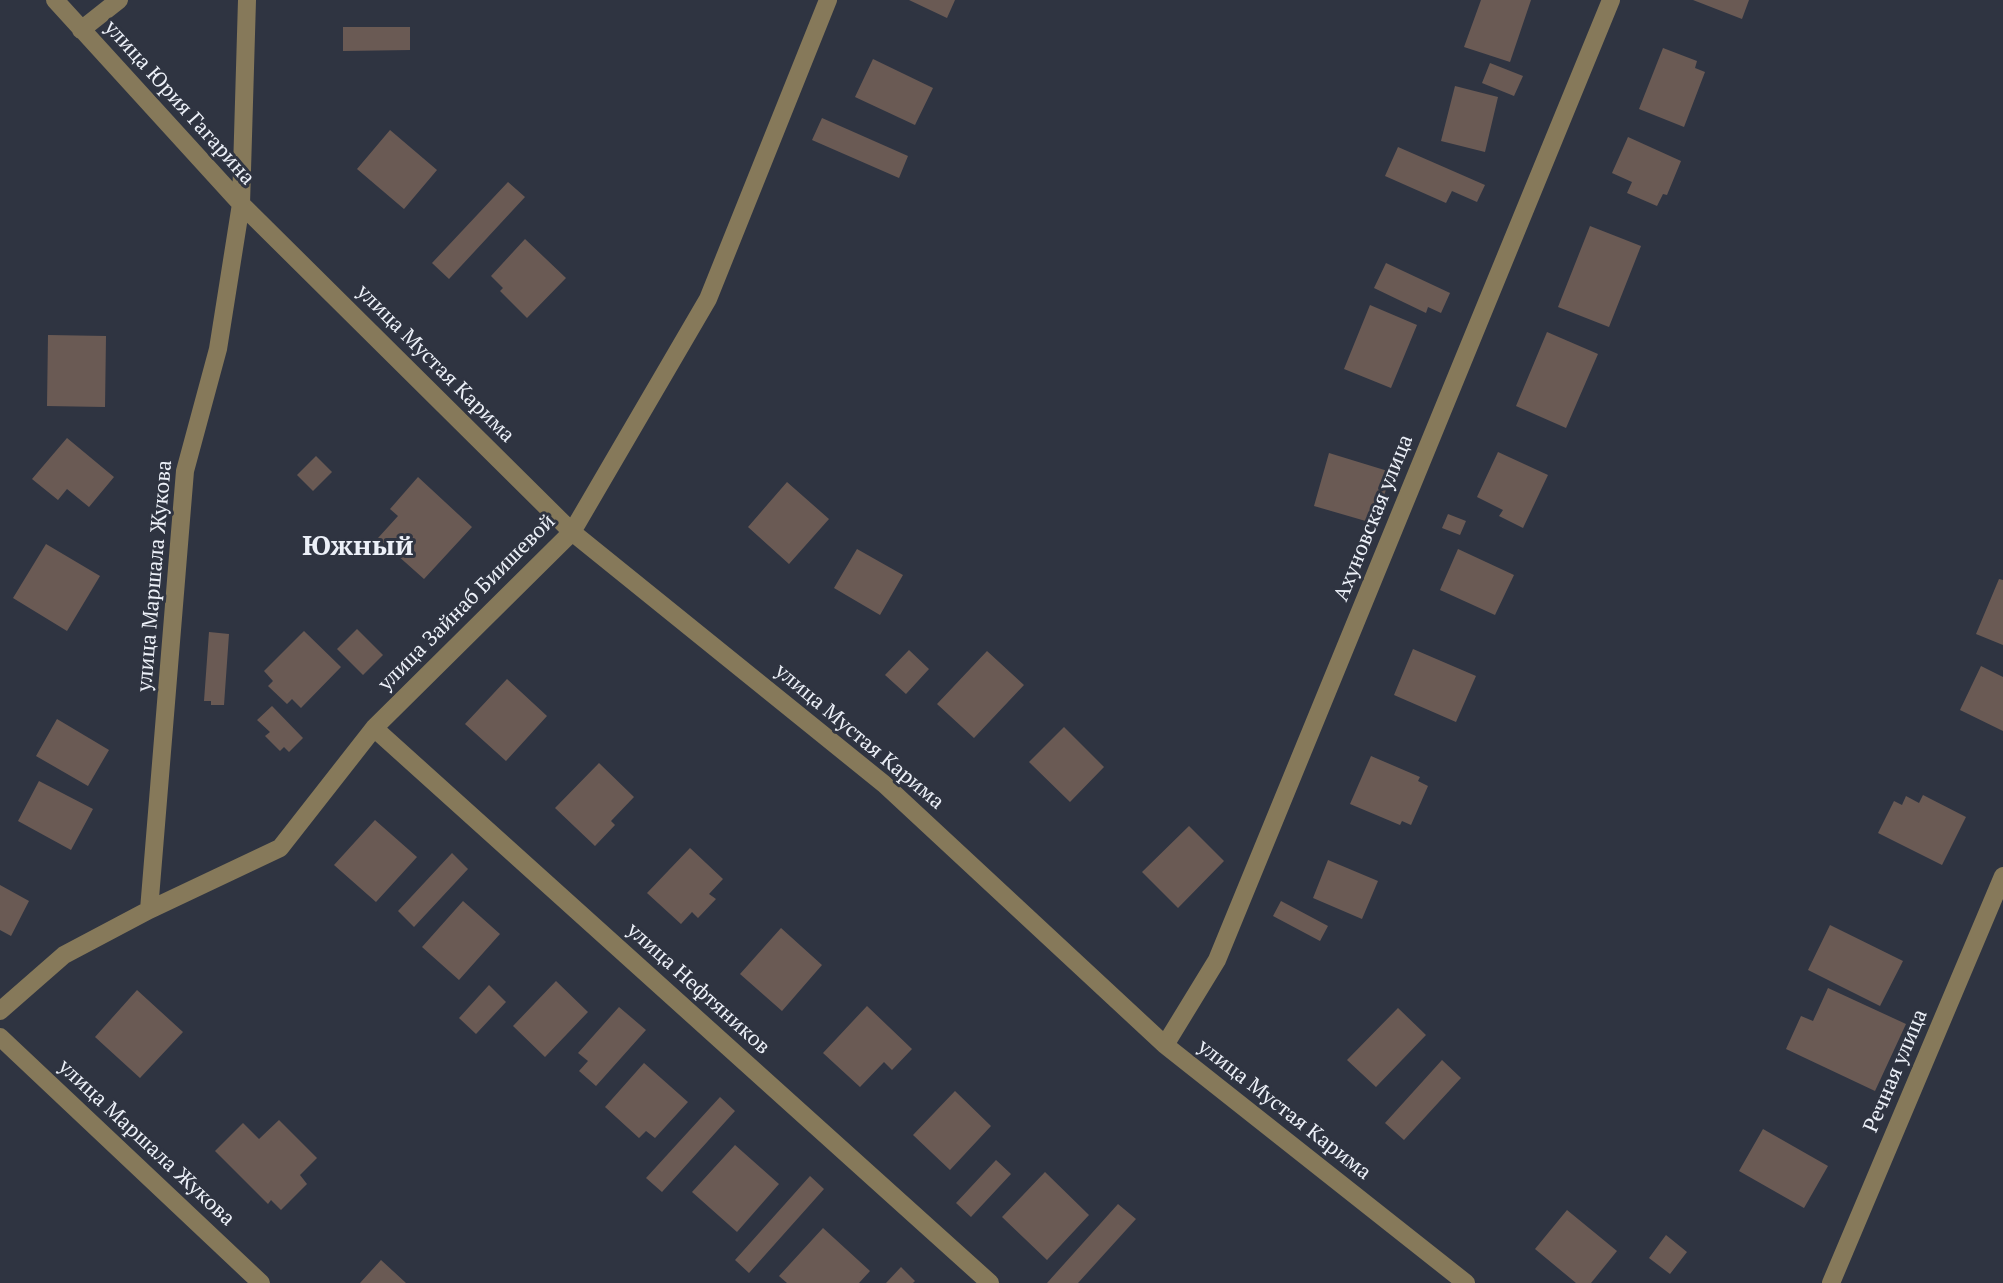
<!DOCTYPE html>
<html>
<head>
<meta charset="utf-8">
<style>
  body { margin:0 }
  canvas { display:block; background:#2f3441 }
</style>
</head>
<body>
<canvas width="2003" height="1283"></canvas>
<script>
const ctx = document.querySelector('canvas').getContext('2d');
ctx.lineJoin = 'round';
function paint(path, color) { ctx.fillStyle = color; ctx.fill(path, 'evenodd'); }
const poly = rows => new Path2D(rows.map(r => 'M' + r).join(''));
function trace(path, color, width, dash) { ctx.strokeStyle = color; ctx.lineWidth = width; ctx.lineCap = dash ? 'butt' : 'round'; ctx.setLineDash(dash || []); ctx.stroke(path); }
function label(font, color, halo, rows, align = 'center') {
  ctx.font = font + ' "PT Serif",serif'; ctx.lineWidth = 6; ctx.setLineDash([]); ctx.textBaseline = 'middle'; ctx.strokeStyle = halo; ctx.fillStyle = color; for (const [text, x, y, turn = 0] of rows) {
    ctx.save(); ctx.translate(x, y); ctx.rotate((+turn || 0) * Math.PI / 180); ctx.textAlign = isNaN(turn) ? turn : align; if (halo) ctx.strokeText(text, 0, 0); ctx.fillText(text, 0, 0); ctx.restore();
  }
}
const building = poly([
  [909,0,955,0,947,18],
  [1481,0,1531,0,1510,62,1464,47],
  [1693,0,1749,0,1742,19],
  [343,27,410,27,410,50,343,51],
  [1663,48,1697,61,1695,68,1705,72,1684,127,1639,109],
  [873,59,933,88,915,125,855,97],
  [1490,63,1523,76,1514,96,1482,83],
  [1455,86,1498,97,1485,152,1441,141],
  [822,118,908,156,899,178,812,140],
  [390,130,437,170,404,209,357,169],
  [1628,137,1681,161,1667,195,1663,194,1657,206,1627,193,1632,182,1612,173],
  [1398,147,1485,185,1477,202,1452,191,1446,203,1385,176],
  [508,182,525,197,449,279,432,263],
  [1590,226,1641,246,1609,327,1558,307],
  [525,239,566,278,527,318,500,291,503,288,491,276],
  [1386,263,1450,293,1441,313,1428,307,1426,313,1374,288],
  [1370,305,1417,325,1391,388,1344,369],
  [1547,332,1598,354,1566,428,1516,406],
  [48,335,106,336,105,407,47,406],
  [67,438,114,477,89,507,67,489,58,500,32,479],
  [1498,452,1548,475,1523,528,1499,516,1503,510,1477,497],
  [1329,453,1391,472,1376,524,1314,506],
  [316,456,332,472,313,491,297,475],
  [418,477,472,527,424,579,378,538,398,516,390,509],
  [787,482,829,519,789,564,748,527],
  [1448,514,1466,521,1460,535,1442,528],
  [46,544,100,576,67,631,13,598],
  [857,549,903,575,880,615,834,588],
  [1458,549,1514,575,1495,615,1440,590],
  [1999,579,2003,580,2003,645,1976,634],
  [357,629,383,655,363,675,337,649],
  [304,631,341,667,301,708,292,699,287,704,268,686,273,681,264,671],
  [209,632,229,634,224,705,211,705,211,701,204,701],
  [1413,649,1476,676,1456,722,1394,695],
  [909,650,929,669,906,694,885,675],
  [987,651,1024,685,974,738,937,704],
  [1981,666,2003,677,2003,731,1960,710],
  [507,679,547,716,506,761,465,724],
  [272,706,303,738,289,752,284,747,280,751,265,736,270,732,257,720],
  [57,719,109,750,88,786,36,756],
  [1064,727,1104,767,1070,802,1029,762],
  [1371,756,1420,777,1418,781,1428,786,1411,825,1402,821,1400,825,1350,804],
  [599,763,634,797,611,821,615,825,595,846,555,808],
  [39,781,93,809,71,850,18,821],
  [1923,795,1966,817,1942,865,1878,833,1894,801,1902,805,1906,796,1919,803],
  [375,820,417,857,376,902,334,865],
  [1189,826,1224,861,1178,908,1142,872],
  [690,848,723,879,709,894,716,899,698,918,692,912,681,924,647,893],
  [452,853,468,869,414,927,398,911],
  [1328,860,1378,881,1362,919,1313,898],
  [0,885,29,901,11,936,0,930],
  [463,901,500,934,459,980,422,947],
  [1281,901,1328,926,1320,941,1273,916],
  [1830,925,1903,961,1880,1006,1808,970],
  [781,928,822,965,782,1011,740,974],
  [556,981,588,1012,545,1057,513,1026],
  [489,985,506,1002,476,1034,459,1018],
  [1828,988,1906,1024,1875,1091,1786,1049,1801,1016,1813,1021],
  [137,990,183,1032,140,1078,95,1037],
  [867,1006,912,1049,892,1070,884,1062,860,1087,823,1053],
  [619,1007,646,1030,596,1086,579,1071,588,1061,578,1053],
  [1398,1008,1426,1035,1376,1087,1347,1060],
  [1442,1060,1461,1078,1404,1140,1385,1123],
  [644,1063,688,1102,655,1138,646,1131,639,1138,605,1107],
  [955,1091,991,1126,950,1170,913,1135],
  [720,1097,735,1111,662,1192,646,1178],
  [279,1120,317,1158,300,1175,307,1184,281,1210,271,1200,268,1204,215,1151,243,1123,259,1139],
  [1763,1129,1828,1166,1804,1208,1739,1171],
  [735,1145,779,1184,737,1232,692,1192],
  [996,1160,1011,1174,971,1217,956,1203],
  [1045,1172,1089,1215,1047,1260,1002,1217],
  [810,1176,824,1189,749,1273,735,1260],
  [1118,1204,1136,1219,1078,1283,1047,1283],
  [1567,1210,1617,1251,1591,1283,1576,1283,1535,1249],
  [823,1228,870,1271,859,1283,787,1283,779,1276],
  [1666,1235,1687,1252,1670,1274,1649,1258],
  [381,1260,406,1283,360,1283],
  [901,1267,915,1281,913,1283,886,1283]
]);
const minor = poly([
  [55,0,241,204,572,532,884,784,1165,1045,1466,1283],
  [81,30,119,0],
  [374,728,990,1283],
  [149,910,185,471,218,349,241,204,247,0],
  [0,1011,64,955,149,910,280,848,374,728,572,532,708,299,828,0],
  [0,1037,261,1283],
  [1165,1045,1217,960,1611,0],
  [1831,1283,2003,876]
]);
const streetNames = [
  ["улица Юрия Гагарина",179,103,48],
  ["улица Мустая Карима",435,364,45],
  ["Ахуновская улица",1374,518,-68],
  ["улица Маршала Жукова",155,576,-85],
  ["улица Зайнаб Биишевой",467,603,-45],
  ["улица Мустая Карима",859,737,40],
  ["улица Нефтяников",698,989,42],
  ["Речная улица",1896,1071,-67],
  ["улица Мустая Карима",1284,1110,38],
  ["улица Маршала Жукова",146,1143,43]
];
const districtNames = [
  ["Южный",358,547]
];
paint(building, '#6a5a54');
trace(minor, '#86795a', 18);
label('21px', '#ecf0f8', '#2f3441', streetNames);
label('bold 28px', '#ecf0f8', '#2f3441', districtNames);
</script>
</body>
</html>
